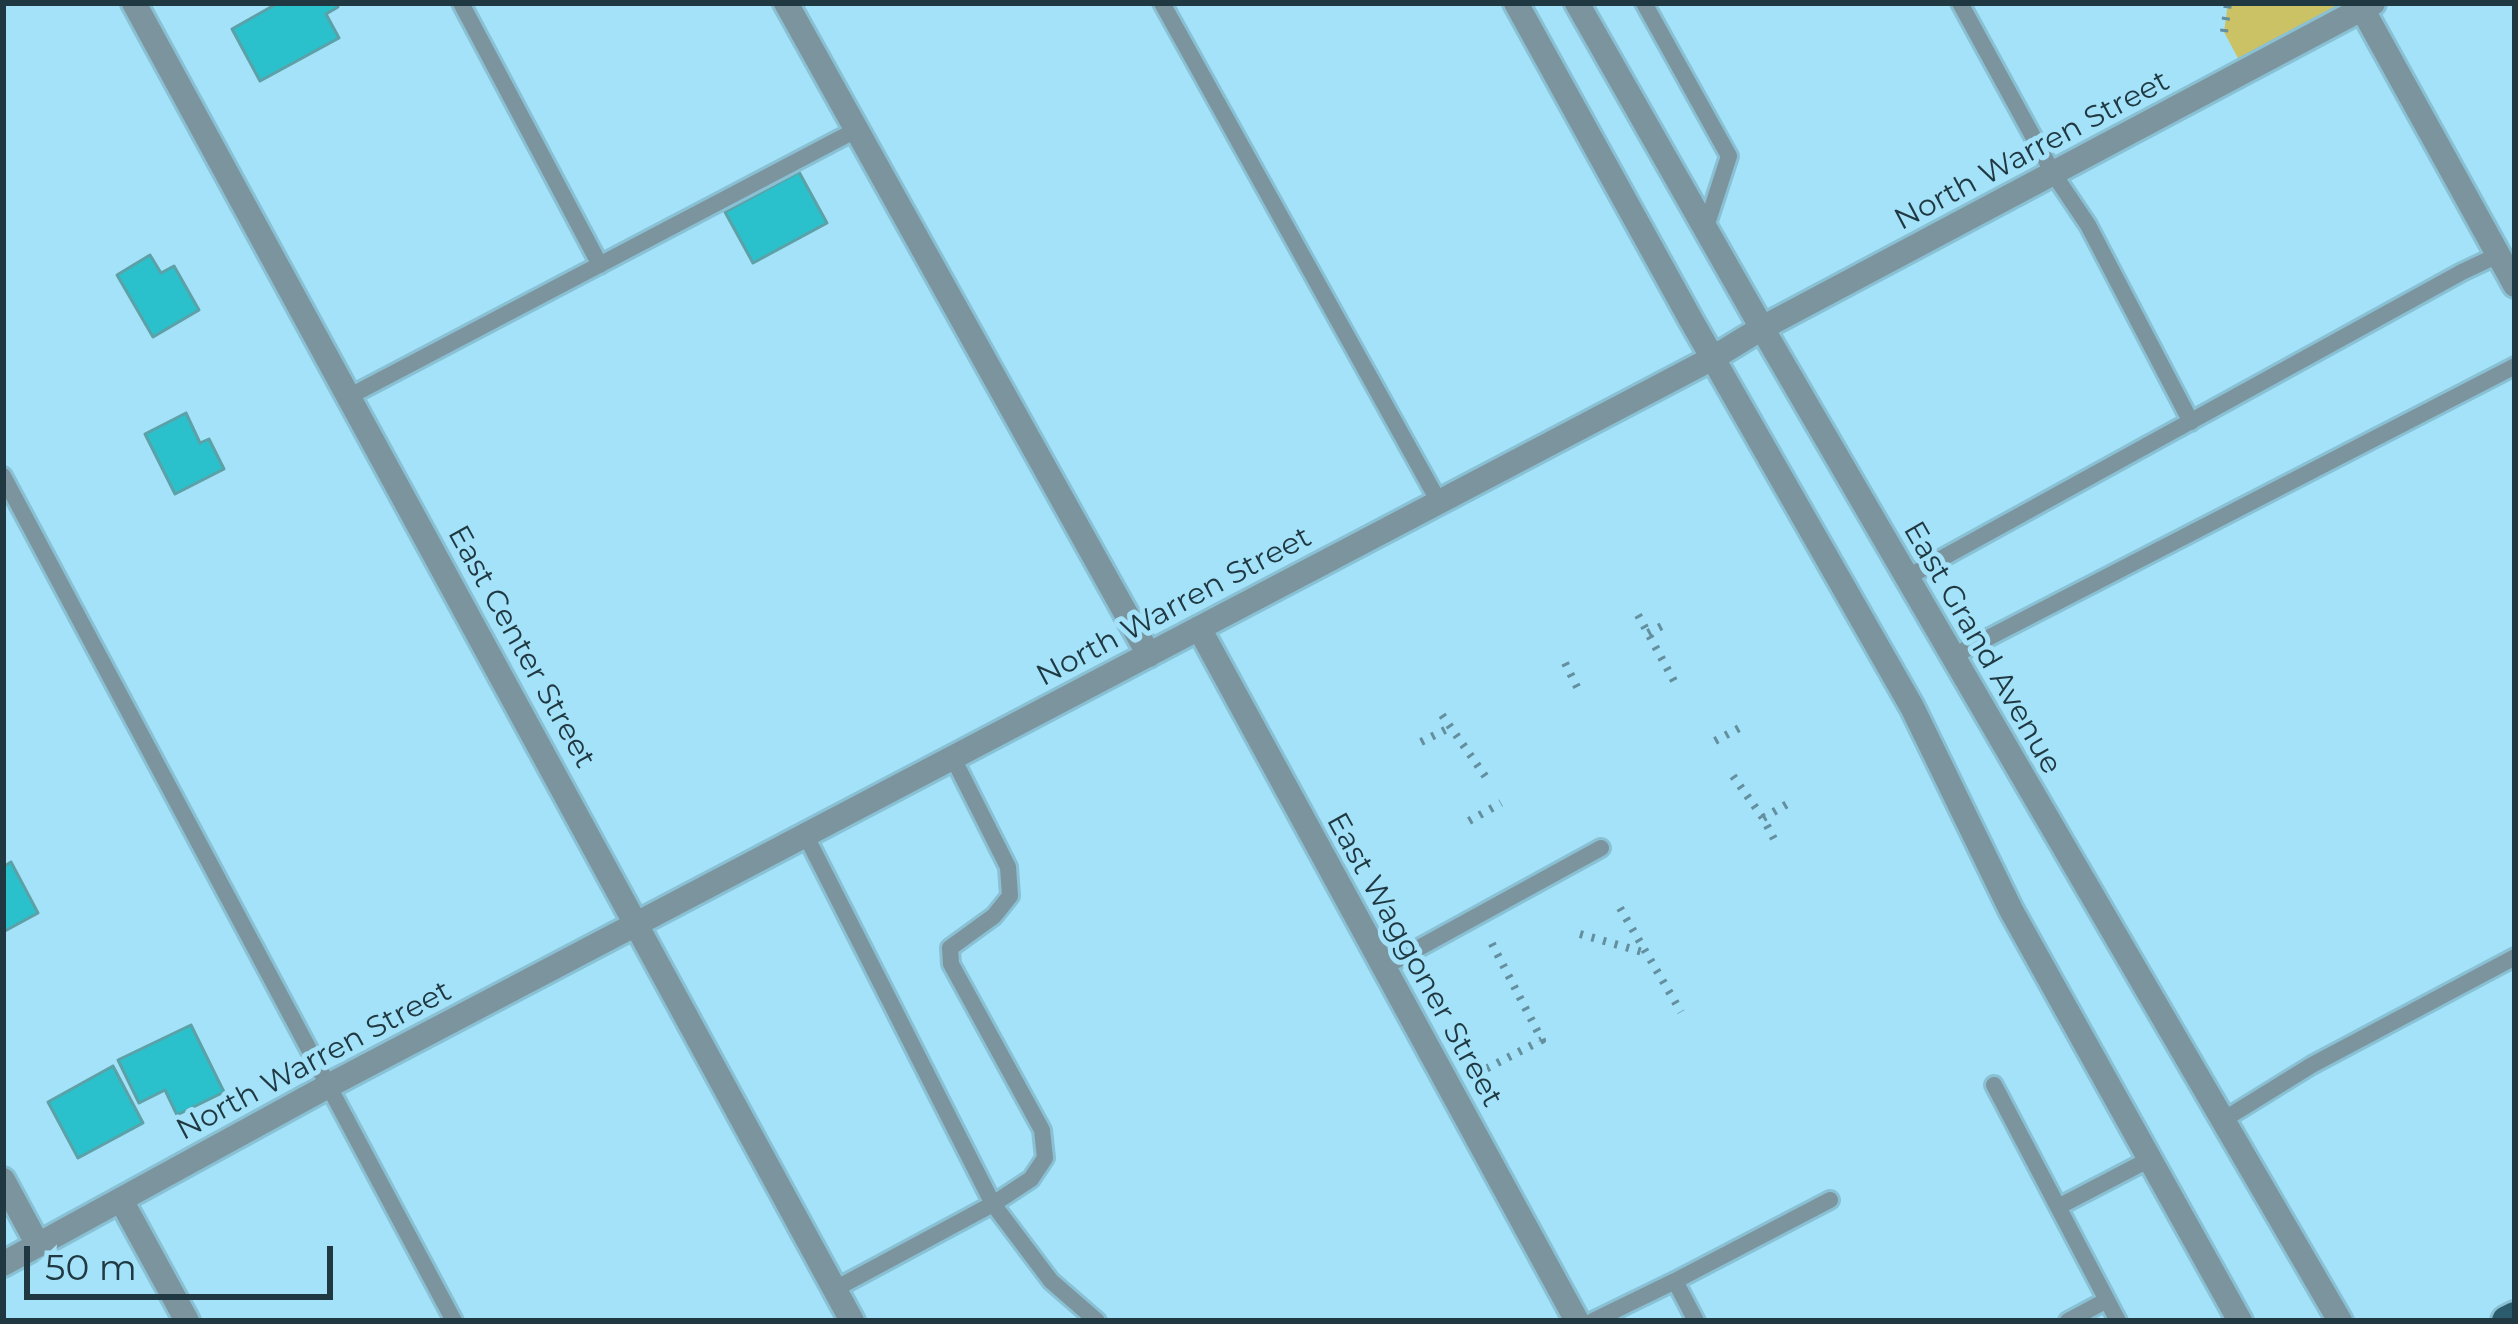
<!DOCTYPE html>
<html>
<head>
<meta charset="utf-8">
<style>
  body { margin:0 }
  #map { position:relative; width:2518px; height:1324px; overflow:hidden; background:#a4e2f9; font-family:Montserrat,sans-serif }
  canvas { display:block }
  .frame { position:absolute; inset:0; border:6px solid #1f3841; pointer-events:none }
  .scale { position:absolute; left:24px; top:1246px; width:309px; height:54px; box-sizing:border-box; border:6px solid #1f3841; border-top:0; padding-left:15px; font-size:36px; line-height:42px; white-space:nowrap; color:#1f3841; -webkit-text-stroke:9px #a4e2f9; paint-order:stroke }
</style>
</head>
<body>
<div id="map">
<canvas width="2518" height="1324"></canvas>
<div class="frame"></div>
<div class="scale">50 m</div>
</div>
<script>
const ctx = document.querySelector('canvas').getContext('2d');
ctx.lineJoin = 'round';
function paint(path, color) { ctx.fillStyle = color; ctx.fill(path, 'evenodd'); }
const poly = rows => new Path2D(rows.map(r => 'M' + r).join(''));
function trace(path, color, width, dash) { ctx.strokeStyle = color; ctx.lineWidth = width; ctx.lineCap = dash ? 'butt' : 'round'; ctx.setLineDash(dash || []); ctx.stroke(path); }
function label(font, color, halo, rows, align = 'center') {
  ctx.font = font + ' Montserrat,sans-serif'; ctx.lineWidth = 10; ctx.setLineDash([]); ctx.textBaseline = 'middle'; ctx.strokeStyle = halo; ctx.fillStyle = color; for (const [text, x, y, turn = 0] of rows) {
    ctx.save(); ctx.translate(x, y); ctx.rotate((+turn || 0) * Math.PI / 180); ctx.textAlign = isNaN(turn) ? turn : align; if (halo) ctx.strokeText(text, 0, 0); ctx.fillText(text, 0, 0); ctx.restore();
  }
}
const green = poly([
  [2228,3,2344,3,2239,60,2224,32]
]);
const building = poly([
  [278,3,336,3,338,7,326,14,339,38,260,81,232,29,278,3],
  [799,172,827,223,753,263,725,212,799,172],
  [150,255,161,273,174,266,199,310,153,337,117,275,150,255],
  [186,413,200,443,209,439,224,469,175,494,145,434,186,413],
  [11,862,38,913,3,932,3,867,11,862],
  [191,1025,224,1092,177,1115,165,1090,139,1103,118,1060,191,1025],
  [113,1066,143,1123,78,1158,48,1102,113,1066]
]);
const path = poly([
  [2224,32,2228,3],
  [1638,615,1674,681],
  [1648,633,1668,623],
  [1565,663,1579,691],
  [1442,715,1490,783],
  [1715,741,1743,726],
  [1421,742,1451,727],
  [1733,776,1763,818,1774,839],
  [1763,818,1789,803],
  [1469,821,1501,803],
  [1620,908,1681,1012],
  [1580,934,1646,953],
  [1476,1074,1542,1040,1490,940]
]);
const service = poly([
  [461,3,600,265],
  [1162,3,1439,502],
  [1644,3,1729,156,1705,230],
  [1960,3,2053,173,2088,225,2191,422],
  [350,396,856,130],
  [3,476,454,1321],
  [1906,578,2462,272,2498,255],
  [1953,656,2515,366],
  [953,758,1008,867,1010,896,994,916,950,948,951,964,1042,1130,1045,1158,1031,1179,993,1204,1051,1281,1097,1321],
  [806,836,993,1204,835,1289],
  [1384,967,1601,848],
  [1994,1085,2118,1321],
  [2223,1120,2312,1065,2515,957],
  [2058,1207,2150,1159],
  [1675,1281,1830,1200],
  [1593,1321,1675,1281,1696,1321],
  [2068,1321,2107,1300]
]);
const minor = poly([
  [134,3,852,1321],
  [786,3,1149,655],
  [2359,3,2515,285],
  [1199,628,1577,1321],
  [3,1180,38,1245],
  [121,1200,187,1321],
  [3,1264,330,1085,1713,358,1762,328,2373,3]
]);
const tertiary = poly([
  [1516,3,1691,320,1912,707,2011,910,2240,1321],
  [1577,3,1762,328,2340,1321]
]);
const primary = poly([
  [2507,1321,2515,1317]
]);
const streetNames = [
  ["North Warren Street",2032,151,-28],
  ["North Warren Street",1174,607,-28],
  ["East Center Street",521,647,61],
  ["East Grand Avenue",1982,648,60],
  ["East Waggoner Street",1414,960,61],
  ["North Warren Street",314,1061,-28]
];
paint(green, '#cbc165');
paint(building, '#2ac1cc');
trace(building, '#5ca1a7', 3);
trace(service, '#89c0d4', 22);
trace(minor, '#89c0d4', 30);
trace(tertiary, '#89c0d4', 30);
trace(primary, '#89c0d4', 36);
trace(path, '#638f9f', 8, [3, 9]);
trace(service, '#7b949d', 16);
trace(minor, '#7b949d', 24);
trace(tertiary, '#7b949d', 24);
trace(primary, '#2b5c6d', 30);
label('30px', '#1f3841', '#a4e2f9', streetNames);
</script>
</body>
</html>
